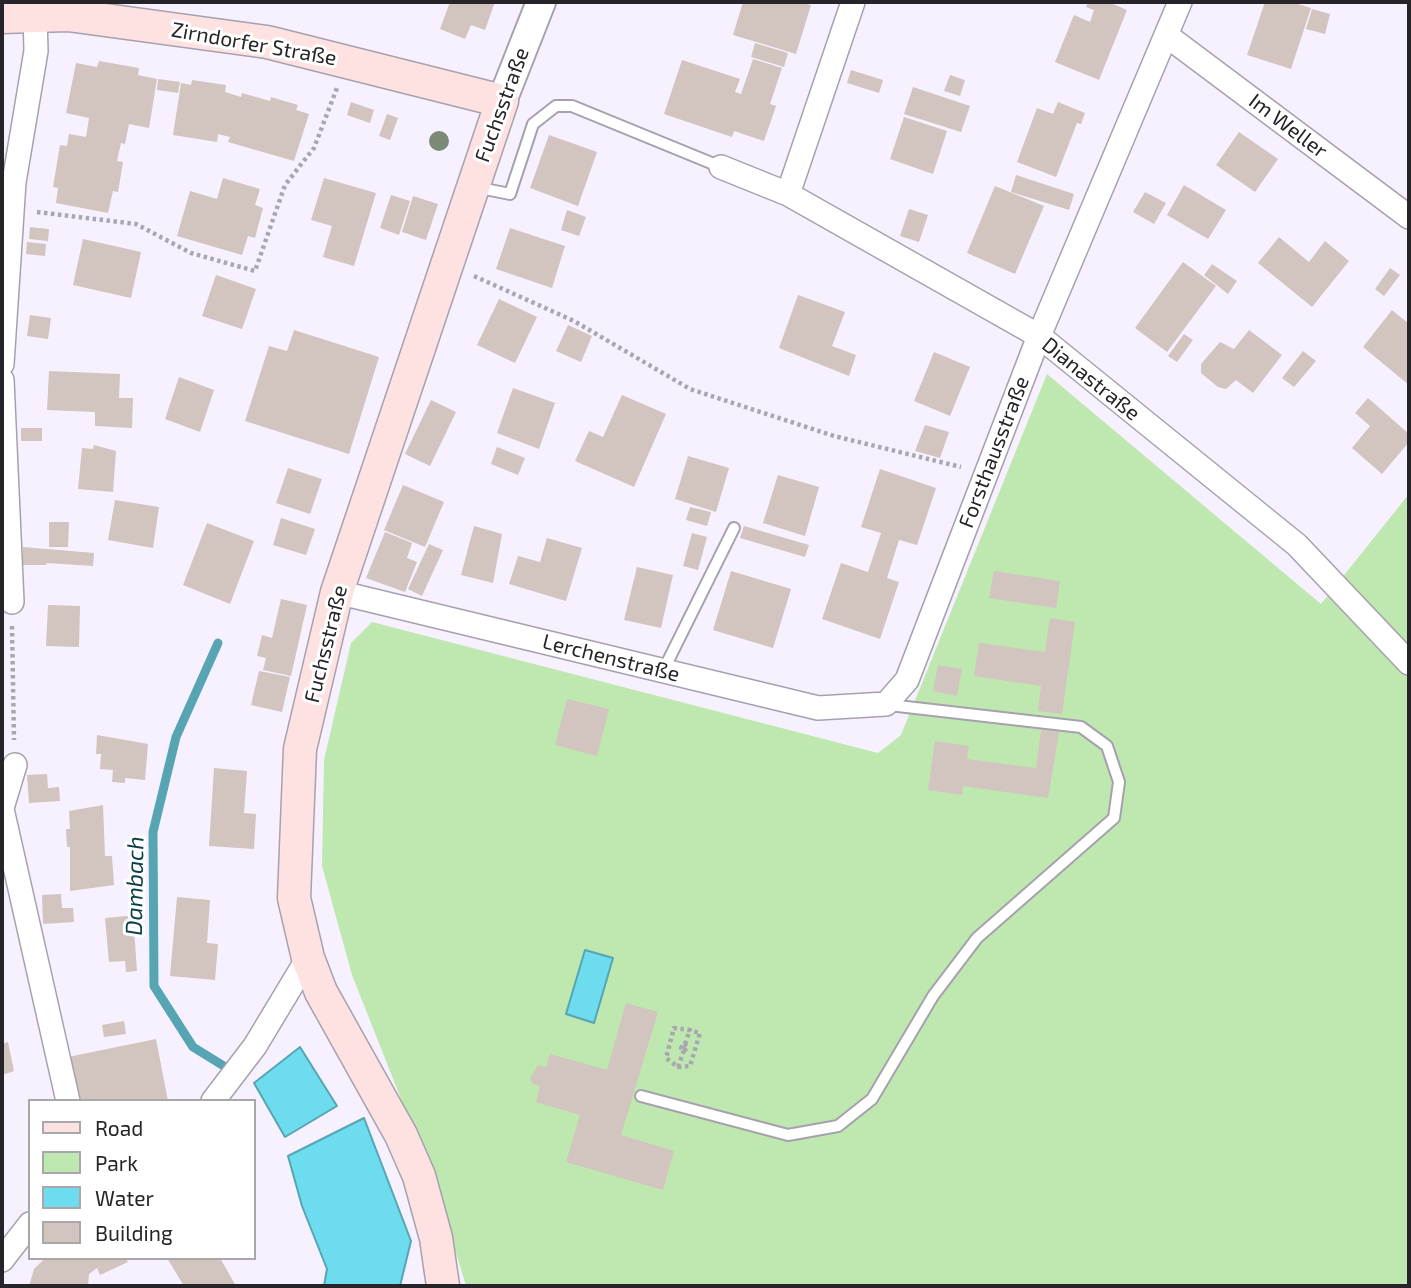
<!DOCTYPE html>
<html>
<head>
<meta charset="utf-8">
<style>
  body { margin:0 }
  #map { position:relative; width:1411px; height:1288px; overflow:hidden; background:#f7f1ff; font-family:"Exo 2",sans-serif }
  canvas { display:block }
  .frame { position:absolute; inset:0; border:4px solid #262428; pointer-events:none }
  .legend { position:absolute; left:28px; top:1099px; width:228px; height:161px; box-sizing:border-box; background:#fff; border:2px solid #a8a7a9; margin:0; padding:9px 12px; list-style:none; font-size:21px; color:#262428 }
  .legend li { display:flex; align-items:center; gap:14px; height:35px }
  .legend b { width:35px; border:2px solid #a8a7a9 }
</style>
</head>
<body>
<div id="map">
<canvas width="1411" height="1288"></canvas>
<div class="frame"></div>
<ul class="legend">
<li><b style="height:9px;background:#fde2e1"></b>Road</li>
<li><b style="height:19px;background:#bfe8b0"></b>Park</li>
<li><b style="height:19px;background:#6cdcee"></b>Water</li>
<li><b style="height:19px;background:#d2c4be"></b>Building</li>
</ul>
</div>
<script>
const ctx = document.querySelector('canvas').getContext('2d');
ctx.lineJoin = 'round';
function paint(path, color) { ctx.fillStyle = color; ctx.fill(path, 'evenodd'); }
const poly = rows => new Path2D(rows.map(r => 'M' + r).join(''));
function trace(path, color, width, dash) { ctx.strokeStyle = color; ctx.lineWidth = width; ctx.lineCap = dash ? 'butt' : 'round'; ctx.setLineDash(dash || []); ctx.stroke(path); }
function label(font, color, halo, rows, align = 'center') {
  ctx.font = font + ' "Exo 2",sans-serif'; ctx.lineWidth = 6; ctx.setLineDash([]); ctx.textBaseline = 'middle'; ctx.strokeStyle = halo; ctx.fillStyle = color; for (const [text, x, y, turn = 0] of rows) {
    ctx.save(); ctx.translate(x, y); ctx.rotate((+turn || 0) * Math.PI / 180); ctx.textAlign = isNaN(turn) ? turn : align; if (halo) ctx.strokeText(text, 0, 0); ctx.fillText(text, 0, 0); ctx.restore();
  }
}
const green = poly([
  [1047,374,1321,604,1409,494,1409,1286,466,1286,437,1190,352,975,322,866,324,760,351,643,372,622,878,753,901,735]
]);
const water = poly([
  [585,950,613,958,594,1023,566,1014,585,950],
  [300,1047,337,1106,285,1137,254,1083,300,1047],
  [364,1118,411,1241,400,1286,324,1286,327,1269,302,1206,288,1156,364,1118]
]);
const stream = poly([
  [218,643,176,737,153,832,154,986,193,1047,227,1068]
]);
const building = poly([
  [450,2,495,2,485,30,471,25,465,39,440,29],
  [743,2,799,2,811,5,796,54,733,35],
  [1088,2,1108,2,1127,10,1099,80,1055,62,1074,15,1090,22,1094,10,1086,7],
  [1265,2,1291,2,1311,8,1291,69,1247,55],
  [1312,9,1330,14,1325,34,1306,29],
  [755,43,788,53,784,67,751,57],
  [753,59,782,68,770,104,776,106,764,141,734,131,732,137,664,114,682,60,740,79,735,92,741,94],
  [99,61,139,68,138,75,157,79,149,128,129,124,125,144,121,143,117,161,123,162,118,192,113,191,108,213,56,203,58,188,53,187,60,145,67,146,69,134,86,137,89,118,66,113,76,63,97,67],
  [851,70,883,80,879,93,847,83],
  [950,75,965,80,960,96,944,91],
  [158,79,180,82,178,93,157,90],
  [192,80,226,85,225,92,241,97,242,93,270,101,271,97,298,105,296,110,309,114,294,161,228,142,230,137,218,134,217,142,173,135,181,83,191,85],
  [913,87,970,106,961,132,904,114],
  [351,102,374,110,370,123,347,115],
  [1058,102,1085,113,1081,124,1077,123,1056,177,1017,162,1037,108,1053,114],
  [387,114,398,118,390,140,379,136],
  [904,117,947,131,933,174,890,159],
  [1239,132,1278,159,1255,192,1216,165],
  [549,135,597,152,578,206,530,188],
  [1016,175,1074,194,1069,210,1011,192],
  [223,178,260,189,255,205,263,208,255,238,248,236,242,255,177,236,190,191,217,199],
  [324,178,376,193,354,266,323,257,332,226,311,220],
  [1184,185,1226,210,1208,239,1167,215],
  [995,186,1044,206,1015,274,967,253],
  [1145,192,1166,203,1154,224,1133,212],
  [391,195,410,201,399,235,380,228],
  [413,196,438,204,426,240,402,232],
  [909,209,928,215,919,242,900,236],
  [567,210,586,217,579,236,561,230],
  [30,227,49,229,48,241,29,239],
  [510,228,565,246,552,288,496,269],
  [1279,237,1309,262,1325,241,1349,261,1312,307,1258,263],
  [83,239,141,252,131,298,73,285],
  [27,242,46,244,45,256,26,254],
  [1183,262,1216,286,1167,352,1135,328],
  [1212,264,1237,281,1228,294,1204,275],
  [1390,268,1400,275,1384,296,1375,289],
  [216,275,256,289,242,329,202,316],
  [798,295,845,312,832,346,856,355,849,376,779,348],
  [499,299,537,317,515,363,477,345],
  [1392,310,1409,324,1409,385,1363,347],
  [30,315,51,318,48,339,27,336],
  [568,325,592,336,581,362,556,351],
  [294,330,379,357,349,454,245,421,269,346,287,351],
  [1249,330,1282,355,1253,393,1236,380,1226,389,1218,387,1201,373,1201,364,1220,342,1234,349],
  [1184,334,1193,340,1177,362,1168,356],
  [1303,351,1316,361,1294,387,1282,378],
  [934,352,970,367,950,416,914,401],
  [49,371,120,374,119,398,133,398,132,428,95,426,95,412,47,410],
  [179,377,214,390,200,432,165,419],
  [513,388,555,403,539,449,497,433],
  [622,395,666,414,634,487,575,461,589,431,603,437],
  [1368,398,1409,434,1409,442,1382,474,1352,448,1370,426,1355,413],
  [431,400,456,412,430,466,405,454],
  [925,425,949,432,940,458,915,451],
  [21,428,42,428,42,441,21,441],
  [94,445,116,451,113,492,78,489,82,448,93,449],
  [497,447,525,458,518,475,491,464],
  [688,456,729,468,716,512,675,499],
  [288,468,322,479,310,514,276,503],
  [880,469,936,488,917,545,899,540,887,578,899,582,880,639,822,619,841,563,868,572,881,533,861,527],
  [778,475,819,487,805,536,763,523],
  [403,485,444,502,425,547,384,530],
  [115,500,159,507,153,548,108,540],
  [690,507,711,512,707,526,686,520],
  [281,518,315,529,306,555,273,545],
  [49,522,69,522,68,547,49,547],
  [207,523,254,541,230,604,183,585],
  [474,526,502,534,493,583,461,575],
  [744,526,809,545,805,557,740,538],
  [385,532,412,543,407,558,417,562,405,592,366,578],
  [692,533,707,537,698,570,683,566],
  [547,538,582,548,566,601,509,584,518,556,540,562],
  [429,544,443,550,422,596,408,589],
  [23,547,94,553,93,566,47,563,46,565,22,565],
  [637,567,673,575,661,628,624,620],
  [731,571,791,589,773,648,713,630],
  [994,571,1060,581,1056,608,989,598],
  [281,599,307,605,291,676,263,670,266,658,257,656,262,635,272,638],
  [48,605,80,606,79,647,46,646],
  [1050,618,1075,622,1062,714,1038,711,1041,686,974,676,979,643,1045,652],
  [938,665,962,669,957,696,933,691],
  [259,671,290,677,282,712,251,705],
  [567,699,609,709,597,756,555,745],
  [1041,730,1059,732,1048,798,963,786,962,795,928,790,935,741,969,746,967,759,1036,768],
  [97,735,148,744,145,780,125,778,125,783,112,782,113,770,100,769,101,754,96,754],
  [214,768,247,771,244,813,256,814,254,849,209,846],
  [47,774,48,788,59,787,60,801,29,803,27,775],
  [103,805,105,856,112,856,114,885,70,891,70,847,67,847,66,829,70,829,69,811],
  [61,894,62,908,73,908,74,922,43,924,42,895],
  [177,897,210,900,207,943,218,944,215,980,170,976],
  [128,916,129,929,134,929,137,971,126,972,125,961,109,962,105,918],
  [626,1003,658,1012,621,1135,674,1151,663,1190,566,1162,580,1115,536,1102,540,1086,533,1084,530,1078,538,1065,546,1067,550,1054,607,1070],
  [124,1021,126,1034,104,1037,102,1025],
  [156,1039,168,1101,78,1101,68,1057],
  [8,1042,14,1071,2,1075,2,1044],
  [45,1258,125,1258,128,1262,100,1275,97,1268,89,1274,88,1286,29,1286,34,1269],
  [167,1258,220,1258,236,1286,184,1286]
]);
const path = poly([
  [37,212,136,224,191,253,255,271,285,185,314,148,337,88],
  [474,276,574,321,690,389,834,436,961,467],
  [12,626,14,740],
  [684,1044,688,1047,684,1051,681,1048,684,1044],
  [685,1044,690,1030,674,1028,666,1058,678,1067,690,1066,700,1033,690,1030],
  [678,1067,684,1050]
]);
const service = poly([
  [475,187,510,194,533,124,556,106,572,106,721,167],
  [663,671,734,528],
  [641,1096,788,1135,838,1126,872,1099,933,996,977,938,1114,818,1119,782,1107,746,1081,727,889,705]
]);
const minor = poly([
  [1166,35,1409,217],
  [721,167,788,194,1039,336,1297,545,1409,663],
  [788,194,853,2],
  [2,364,14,182,36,51,35,14],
  [2,380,12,602],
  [337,592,818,708,886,704,907,680,1039,336,1180,2],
  [2,808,15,765],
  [2,809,68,1101],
  [213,1101,255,1046,308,958],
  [2,1260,30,1224]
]);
const tertiary = poly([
  [502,101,541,2]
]);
const secondary = poly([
  [2,17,68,15,267,42,502,101,337,592,300,749,294,898,308,958,321,992,401,1135,419,1176,436,1238,443,1286]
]);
const trees = [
  [439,141]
];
const streetNames = [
  ["Zirndorfer Straße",254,44,10],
  ["Fuchsstraße",502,105,-70],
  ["Im Weller",1288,126,37],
  ["Dianastraße",1091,379,39],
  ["Forsthausstraße",994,452,-69],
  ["Fuchsstraße",326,644,-76],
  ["Lerchenstraße",611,658,14]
];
const waterNames = [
  ["Dambach",135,886,-89]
];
paint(green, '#bfe8b0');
paint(water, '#6cdcee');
trace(water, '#57a5b3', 2);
trace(stream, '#57a5b3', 9);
paint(building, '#d2c4be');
trace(service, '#a6a1ad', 14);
trace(minor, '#a6a1ad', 26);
trace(tertiary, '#a6a1ad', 32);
trace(secondary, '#a6a1ad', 35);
trace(path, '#aaa6b0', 4.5, [3.5, 3.5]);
trace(service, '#fff', 10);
trace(minor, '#fff', 23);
trace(tertiary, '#fff', 28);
trace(secondary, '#fde2e1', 32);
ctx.fillStyle = '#7b8a77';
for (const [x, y] of trees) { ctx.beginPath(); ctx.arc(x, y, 10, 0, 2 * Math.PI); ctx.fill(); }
label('21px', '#262428', '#fff', streetNames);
label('italic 23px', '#0b4048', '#fff', waterNames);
</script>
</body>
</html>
